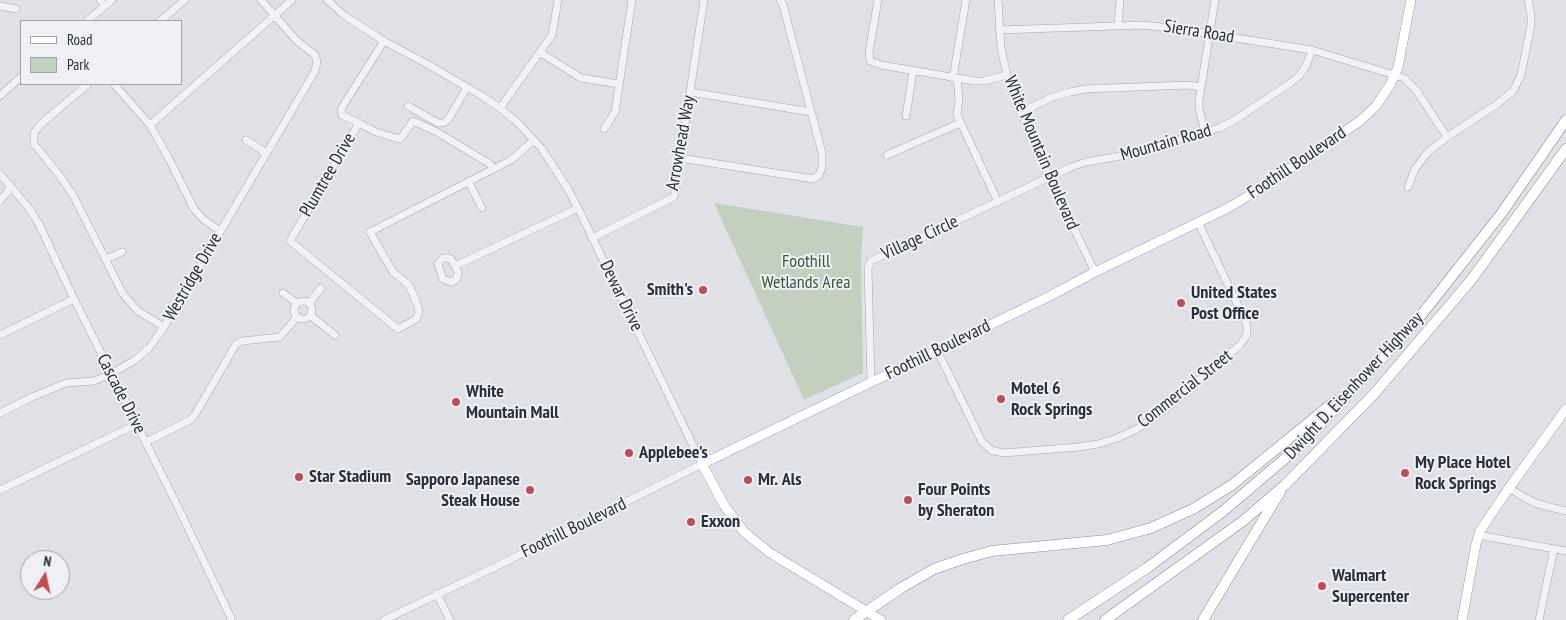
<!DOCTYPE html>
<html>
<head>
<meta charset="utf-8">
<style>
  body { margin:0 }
  #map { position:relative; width:1566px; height:620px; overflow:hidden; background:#dfe1e6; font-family:"PT Sans Narrow",sans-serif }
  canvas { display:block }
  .legend { position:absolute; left:20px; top:20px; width:162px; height:65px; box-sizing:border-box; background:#eef0f4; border:1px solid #9fa3aa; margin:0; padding:6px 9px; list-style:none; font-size:15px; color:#292f3c }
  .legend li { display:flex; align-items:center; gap:10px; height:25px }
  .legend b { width:25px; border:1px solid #9fa3aa }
  .north { position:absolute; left:20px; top:550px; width:50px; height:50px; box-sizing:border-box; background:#eef0f4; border:1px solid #9fa3aa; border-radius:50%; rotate:10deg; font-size:14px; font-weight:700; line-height:20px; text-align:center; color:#292f3c }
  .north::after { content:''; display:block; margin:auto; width:18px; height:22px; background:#c14e57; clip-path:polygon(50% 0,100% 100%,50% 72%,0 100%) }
</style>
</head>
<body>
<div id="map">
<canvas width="1566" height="620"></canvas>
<ul class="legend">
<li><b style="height:6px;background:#fff"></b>Road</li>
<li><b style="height:14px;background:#c3d0c0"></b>Park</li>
</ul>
<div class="north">N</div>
</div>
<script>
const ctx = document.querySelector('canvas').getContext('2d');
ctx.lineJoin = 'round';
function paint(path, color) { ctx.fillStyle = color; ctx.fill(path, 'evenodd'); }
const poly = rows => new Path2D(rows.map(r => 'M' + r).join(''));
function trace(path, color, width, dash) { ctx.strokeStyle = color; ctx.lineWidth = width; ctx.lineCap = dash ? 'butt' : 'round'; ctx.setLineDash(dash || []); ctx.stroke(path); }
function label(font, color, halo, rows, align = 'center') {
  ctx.font = font + ' "PT Sans Narrow",sans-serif'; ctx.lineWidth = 4; ctx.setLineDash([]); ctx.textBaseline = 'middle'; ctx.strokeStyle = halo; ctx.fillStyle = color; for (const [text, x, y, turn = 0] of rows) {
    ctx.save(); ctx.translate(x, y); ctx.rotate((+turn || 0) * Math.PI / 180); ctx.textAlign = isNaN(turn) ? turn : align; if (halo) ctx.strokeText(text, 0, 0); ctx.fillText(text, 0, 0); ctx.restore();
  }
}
const green = poly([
  [714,203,863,227,861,262,863,373,804,400]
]);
const minor = poly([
  [100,0,105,6],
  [327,0,345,16,384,41,427,64,482,96,500,108,518,123,542,149,566,186,578,208,702,464,493,568,384,620],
  [878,0,869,52,870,61,881,65,975,81,984,81,1007,75],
  [998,0,1001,48,1007,75,1013,95,1049,177,1095,272],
  [0,6,16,9],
  [87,21,112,0],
  [160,21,185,0],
  [1118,25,1120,0],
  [999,30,1143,25,1179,29,1312,50,1404,78,1416,90,1447,137],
  [384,41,341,109,342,115,359,123,290,241,398,329,416,319,419,313,418,306,409,285,393,272,370,232,511,160,534,140],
  [541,53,581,78,619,84],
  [953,78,966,0],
  [957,78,959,99,957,115,998,202],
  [88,84,41,124,34,133,34,144,60,176,73,195,123,294,138,311,164,327],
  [114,84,150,125,169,159,194,209,203,219,220,231],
  [690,92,811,112],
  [0,96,21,77],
  [408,106,438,123,443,123,448,120,467,87],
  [500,108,552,35,558,0],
  [1021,112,1055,96,1070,92,1085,89,1188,85,1201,87],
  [906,116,913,71],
  [359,123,376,132,399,139,401,138,413,121,437,132,485,161,490,164,493,168],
  [150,125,292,0],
  [604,129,615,112,632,0],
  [1205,133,1199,108,1199,100,1215,0],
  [246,140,266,153],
  [887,155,960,123],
  [680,158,813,179,819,175,822,167,822,153,783,5,780,0],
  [0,174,28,207,39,224,74,299,177,505,232,620],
  [468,181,482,208],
  [1408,187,1415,169,1427,153,1447,137,1497,104,1513,91,1521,75,1531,25,1531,15,1528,0],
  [0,201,11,187],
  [592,238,674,197,704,0],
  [106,259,122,252],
  [455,266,458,272,457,279,451,282,443,279,438,264,443,258,447,258,451,259,455,266,578,208],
  [283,293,297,303],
  '294 310a9 9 0 1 1 18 0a9 9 0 1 1-18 0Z',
  [309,303,321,288],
  [311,316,335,335],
  [0,335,74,299],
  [937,350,982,442,991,450,1003,453,1079,447,1098,444,1117,438,1137,429,1167,408,1239,346,1247,335,1247,327,1245,320,1198,222],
  [871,382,868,268,871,261,1071,167,1086,162,1126,155,1219,128,1233,121,1289,84,1299,76,1306,66,1312,50],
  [0,413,32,397,66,383,94,381,111,374,135,360,149,348,164,327,315,71,317,62,315,55,297,41,261,0],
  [146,442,190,420,196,413,236,344,242,341,280,337,297,317],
  [1509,488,1525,498,1538,504,1566,511],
  [0,490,137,424],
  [1478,535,1566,551],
  [437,594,450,620],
  [1539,620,1554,549]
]);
const major = poly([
  [881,620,770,553,744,532,724,505,702,464,1050,296,1095,272,1228,208,1263,187,1360,121,1376,106,1390,85,1398,67,1411,0],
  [1462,620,1476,544,1480,531,1509,488,1566,409]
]);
const highway = poly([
  [854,620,901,588,934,569,963,559,992,551,1107,540,1151,528,1193,509,1232,485,1335,401],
  [1068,620,1147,568,1222,512,1301,445,1415,323,1501,214,1566,120],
  [1105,620,1243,521,1285,485,1374,394,1472,279,1566,149],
  [1203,620,1280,492]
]);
const markers = [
  [703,290,5,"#c14e57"],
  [1181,303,5,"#c14e57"],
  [1001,399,5,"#c14e57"],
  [456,402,5,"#c14e57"],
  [629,453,5,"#c14e57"],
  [1405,473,5,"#c14e57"],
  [299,477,5,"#c14e57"],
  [748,480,5,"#c14e57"],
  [530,490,5,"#c14e57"],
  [908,500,5,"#c14e57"],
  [691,522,5,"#c14e57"],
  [1322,586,5,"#c14e57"]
];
const streetNames = [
  ["Sierra Road",1199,32,9],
  ["Arrowhead Way",681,143,-80],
  ["Mountain Road",1166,143,-16],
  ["White Mountain Boulevard",1041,153,67],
  ["Foothill Boulevard",1297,163,-34],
  ["Plumtree Drive",328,175,-60],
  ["Village Circle",920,238,-25],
  ["Westridge Drive",193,277,-60],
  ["Dewar Drive",621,296,64],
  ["Foothill Boulevard",938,350,-26],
  ["Dwight D. Eisenhower Highway",1354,386,-47],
  ["Commercial Street",1185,389,-38],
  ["Cascade Drive",121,394,63],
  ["Foothill Boulevard",574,528,-26]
];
const parkNames = [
  ["Foothill",806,262],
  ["Wetlands Area",806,283]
];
const poiNames = [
  ["Smith's",693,290,"right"],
  ["United States",1191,293],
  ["Post Office",1191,314],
  ["Motel 6",1011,389],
  ["Rock Springs",1011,410],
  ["White",466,392],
  ["Mountain Mall",466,413],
  ["Applebee's",639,453],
  ["My Place Hotel",1415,463],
  ["Rock Springs",1415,484],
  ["Star Stadium",309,477],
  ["Sapporo Japanese",520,480,"right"],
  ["Steak House",520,501,"right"],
  ["Mr. Als",758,480],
  ["Four Points",918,490],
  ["by Sheraton",918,511],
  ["Exxon",701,522],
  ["Walmart",1332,576],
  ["Supercenter",1332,597]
];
paint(green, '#c3d0c0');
trace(minor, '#a5a8b0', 8);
trace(major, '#9fa5b1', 10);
trace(highway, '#878e9c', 11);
trace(minor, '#f1f2f5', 7);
trace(major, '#fff', 9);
trace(highway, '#fff', 10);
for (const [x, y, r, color] of markers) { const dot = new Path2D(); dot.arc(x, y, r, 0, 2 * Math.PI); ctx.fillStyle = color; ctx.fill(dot); trace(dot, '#eef0f4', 2); }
label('18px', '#292f3c', '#eef0f4', streetNames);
label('18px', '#3b5638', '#eef0f4', parkNames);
label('bold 18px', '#292f3c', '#eef0f4', poiNames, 'left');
</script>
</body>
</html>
